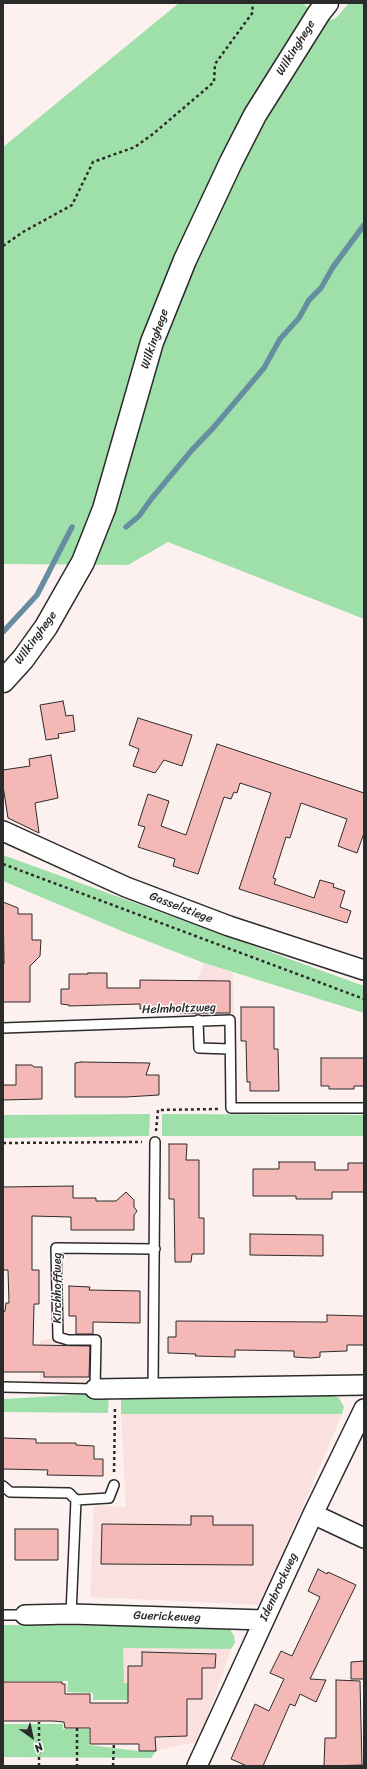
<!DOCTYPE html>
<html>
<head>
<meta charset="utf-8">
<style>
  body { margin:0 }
  #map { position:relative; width:367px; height:1769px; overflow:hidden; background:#fdf1f0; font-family:Sriracha,sans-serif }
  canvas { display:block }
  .frame { position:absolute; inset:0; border:4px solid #2b2b2b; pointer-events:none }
  .north { position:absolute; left:12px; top:1717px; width:40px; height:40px; -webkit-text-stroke:3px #fff; paint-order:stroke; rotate:147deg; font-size:11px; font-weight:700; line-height:16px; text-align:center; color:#2b2b2b }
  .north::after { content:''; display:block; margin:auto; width:14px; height:18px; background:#2b2b2b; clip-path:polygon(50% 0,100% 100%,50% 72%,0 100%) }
</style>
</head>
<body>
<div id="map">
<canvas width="367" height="1769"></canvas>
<div class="frame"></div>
<div class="north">N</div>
</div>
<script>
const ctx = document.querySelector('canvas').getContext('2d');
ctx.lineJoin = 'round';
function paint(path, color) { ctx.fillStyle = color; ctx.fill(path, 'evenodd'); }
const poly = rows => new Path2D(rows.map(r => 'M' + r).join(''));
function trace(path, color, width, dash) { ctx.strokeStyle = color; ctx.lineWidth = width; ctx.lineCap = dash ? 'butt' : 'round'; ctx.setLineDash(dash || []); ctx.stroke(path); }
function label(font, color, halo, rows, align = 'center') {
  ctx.font = font + ' Sriracha,sans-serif'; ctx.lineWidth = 3; ctx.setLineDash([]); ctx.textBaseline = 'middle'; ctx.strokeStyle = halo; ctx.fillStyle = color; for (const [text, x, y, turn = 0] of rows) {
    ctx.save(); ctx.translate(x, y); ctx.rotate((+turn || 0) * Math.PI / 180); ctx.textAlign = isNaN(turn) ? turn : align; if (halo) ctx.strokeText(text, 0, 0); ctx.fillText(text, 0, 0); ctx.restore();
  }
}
const built = poly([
  [204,963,233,973,234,1016,177,1017,177,981,197,980],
  [58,1337,96,1340,95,1389,40,1387,40,1341],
  [121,1414,342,1414,261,1605,90,1597,94,1506,126,1507],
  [122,1648,231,1649,199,1741,156,1751,139,1751,139,1684,124,1683]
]);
const green = poly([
  [179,3,303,3,322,22,336,18,349,3,364,3,364,619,168,542,128,565,3,564,3,147],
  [3,855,364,986,364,1013,204,963,124,932,3,881],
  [150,1114,149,1136,3,1138,3,1115],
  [162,1114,364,1115,364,1136,162,1136],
  [109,1393,108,1413,3,1412,3,1399],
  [121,1393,331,1395,339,1398,344,1407,342,1414,121,1414],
  [3,1625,223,1626,230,1629,234,1636,235,1643,231,1649,123,1648,124,1683,139,1684,139,1700,93,1700,93,1693,67,1692,68,1681,3,1681],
  [3,1724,63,1724,63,1729,89,1729,89,1745,139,1751,156,1751,151,1758,3,1757]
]);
const stream = poly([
  [126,527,139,516,152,498,192,450,213,428,264,368,280,339,299,318,309,300,321,288,333,267,364,225],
  [3,632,37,595,72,527]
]);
const building = poly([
  [63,701,66,716,73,715,75,731,58,734,59,738,46,740,40,705,63,701],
  [138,718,192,735,182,766,164,760,155,773,133,766,139,749,129,745,138,718],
  [217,744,364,793,364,833,357,853,338,846,347,819,301,803,290,838,286,837,273,878,276,879,274,884,314,898,320,880,334,884,333,887,345,891,340,907,351,911,347,923,239,889,271,793,240,783,237,793,234,792,231,799,224,797,198,874,173,866,175,859,138,847,145,827,138,825,148,794,169,801,161,826,186,835,217,744],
  [51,755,58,798,35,803,39,833,8,818,3,786,3,770,30,766,29,759,51,755],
  [3,902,18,908,18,914,32,914,32,940,41,940,40,956,30,966,30,1002,3,1002,3,964,4,964,3,902],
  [88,973,107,973,107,988,140,988,140,980,230,981,230,1013,180,1013,180,1009,140,1009,140,1004,69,1006,69,1005,61,1004,61,989,69,989,69,974,88,974,88,973],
  [241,1007,274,1007,274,1049,278,1049,279,1091,250,1091,250,1082,247,1082,246,1041,241,1041,241,1007],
  [321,1058,364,1058,364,1086,354,1086,354,1089,329,1089,329,1086,321,1086,321,1058],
  [81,1062,150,1063,146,1075,159,1075,159,1095,126,1097,75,1097,75,1063,81,1062],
  [16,1065,32,1065,34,1067,42,1067,42,1099,3,1100,3,1085,16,1085,16,1065],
  [169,1144,187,1144,186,1160,199,1160,199,1218,204,1218,204,1254,192,1254,191,1262,175,1262,174,1199,169,1199,169,1144],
  [279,1162,315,1162,315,1170,348,1170,348,1163,364,1163,364,1192,332,1192,332,1199,296,1199,296,1196,253,1196,253,1169,279,1169,279,1162],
  [73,1186,73,1198,96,1198,96,1201,116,1201,126,1192,134,1200,134,1207,137,1211,134,1215,134,1230,71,1230,71,1217,32,1216,32,1270,39,1270,39,1304,34,1304,33,1345,90,1346,89,1377,44,1377,44,1372,3,1372,3,1313,5,1311,6,1303,9,1303,8,1270,3,1270,3,1187,73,1186],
  [250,1234,323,1235,323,1256,250,1255,250,1234],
  [69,1286,90,1287,89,1290,140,1291,140,1323,93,1322,93,1334,76,1334,76,1316,69,1316,69,1286],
  [327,1315,364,1316,364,1345,347,1345,347,1351,320,1352,320,1357,310,1358,294,1357,294,1351,235,1350,235,1357,195,1356,196,1354,168,1353,168,1337,176,1337,176,1321,327,1322,327,1315],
  [3,1438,36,1439,36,1443,76,1443,76,1445,94,1446,94,1459,103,1459,103,1476,47,1475,48,1470,3,1469,3,1438],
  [191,1516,213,1516,213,1525,253,1525,253,1565,101,1564,102,1524,191,1525,191,1516],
  [15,1529,58,1529,58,1560,15,1560,15,1529],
  [318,1569,327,1574,328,1572,356,1585,310,1679,326,1680,316,1702,300,1694,295,1706,290,1704,263,1766,247,1766,231,1759,255,1704,269,1711,284,1679,270,1673,281,1651,292,1656,320,1597,308,1591,318,1569],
  [142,1652,216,1654,215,1668,202,1668,202,1699,187,1699,187,1736,155,1737,156,1751,139,1751,139,1744,90,1744,90,1728,65,1728,64,1722,53,1721,3,1721,3,1682,62,1682,62,1684,65,1684,65,1694,90,1694,90,1703,128,1703,128,1666,142,1666,142,1652],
  [364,1661,364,1679,351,1679,351,1662,364,1661],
  [336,1680,360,1681,362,1765,324,1766,325,1738,336,1738,336,1680]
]);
const path = poly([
  [3,246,23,232,72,205,93,162,135,147,153,134,214,82,215,64,253,12,252,3],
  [3,864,364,999],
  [156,1131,158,1110,218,1109],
  [3,1143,142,1142],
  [114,1472,115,1407],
  [77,1728,77,1766],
  [39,1766,39,1722],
  [113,1766,114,1742]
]);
const service = poly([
  [198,1020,199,1048,230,1049],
  [3,1028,230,1020,231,1108,364,1108],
  [3,1387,95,1389,96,1340,68,1340,58,1337,56,1248,155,1249],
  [153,1389,155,1142],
  [3,1486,10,1492,69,1493,76,1500],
  [71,1614,76,1500,109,1498,114,1485],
  [3,1615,25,1615]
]);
const minor = poly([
  [3,831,126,887,229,926,364,970],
  [95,1389,364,1385],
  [313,1514,364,1538],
  [25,1615,71,1614,264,1620],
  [197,1766,313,1514,364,1409]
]);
const tertiary = poly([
  [3,681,23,659,46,627,83,562,104,509,152,342,185,260,231,162,255,115,319,13,327,3]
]);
const streetNames = [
  ["Wilkinghege",296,48,-58],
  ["Wilkinghege",155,339,-71],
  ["Wilkinghege",36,638,-54],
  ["Gasselstiege",181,908,21],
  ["Helmholtzweg",179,1009,-2],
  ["Kirchhoffweg",58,1288,-90],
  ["Idenbrockweg",279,1587,-65],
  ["Guerickeweg",167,1617,2]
];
paint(built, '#fae0df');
paint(green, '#9fe0aa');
trace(stream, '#668ea0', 5.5);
paint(building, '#f4b8b6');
trace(building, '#2b2b2b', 1);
trace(service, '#2b2b2b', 12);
trace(minor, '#2b2b2b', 22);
trace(tertiary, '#2b2b2b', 25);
trace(path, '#2b2b2b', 2.5, [3, 3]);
trace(service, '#fff', 9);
trace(minor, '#fff', 19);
trace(tertiary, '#fff', 22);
label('12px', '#2b2b2b', '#fff', streetNames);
</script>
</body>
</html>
